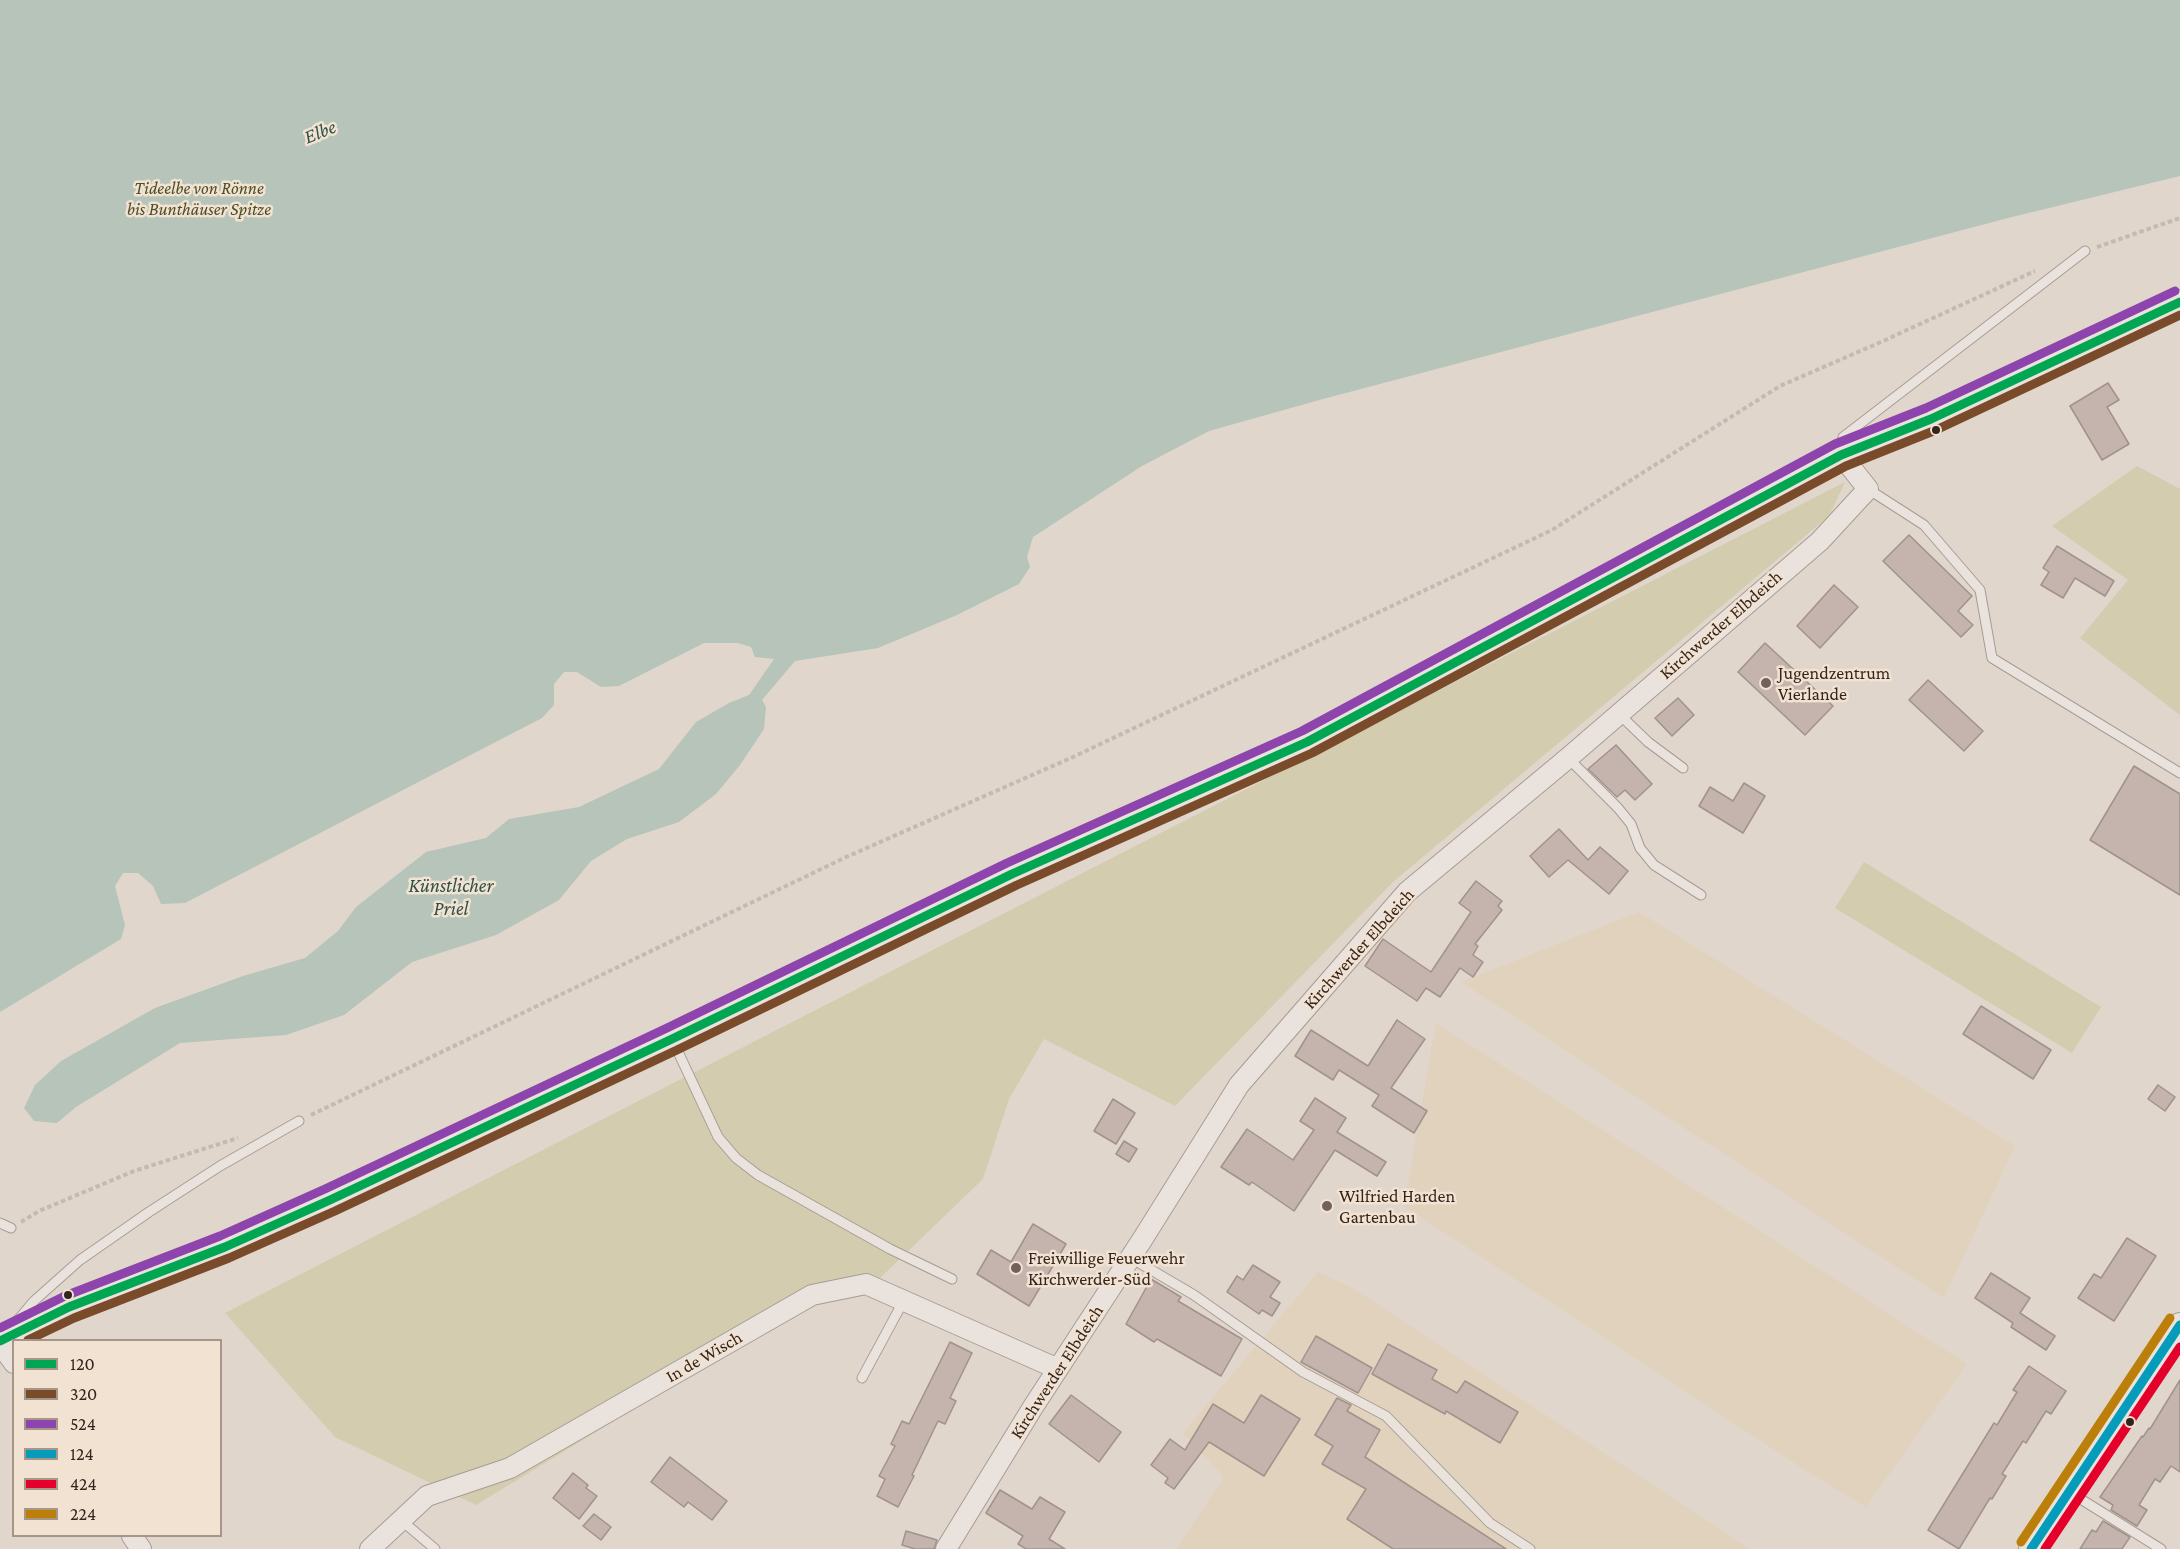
<!DOCTYPE html>
<html>
<head>
<meta charset="utf-8">
<style>
  body { margin:0 }
  #map { position:relative; width:2180px; height:1549px; overflow:hidden; background:#e1d6cc; font-family:"Crimson Pro",serif }
  canvas { display:block }
  .legend { position:absolute; left:12px; top:1339px; width:210px; height:198px; box-sizing:border-box; background:#f2e2d1; border:2px solid #a69689; margin:0; padding:8px 10px; list-style:none; font-size:18px; color:#33241e }
  .legend li { display:flex; align-items:center; gap:12px; height:30px }
  .legend b { width:30px; border:2px solid #a69689 }
</style>
</head>
<body>
<div id="map">
<canvas width="2180" height="1549"></canvas>
<ul class="legend">
<li><b style="height:8px;background:#00a651"></b>120</li>
<li><b style="height:8px;background:#7a4b2a"></b>320</li>
<li><b style="height:8px;background:#8e44ad"></b>524</li>
<li><b style="height:8px;background:#059cbc"></b>124</li>
<li><b style="height:8px;background:#e4002b"></b>424</li>
<li><b style="height:8px;background:#bc7f09"></b>224</li>
</ul>
</div>
<script>
const ctx = document.querySelector('canvas').getContext('2d');
ctx.lineJoin = 'round';
function paint(path, color) { ctx.fillStyle = color; ctx.fill(path, 'evenodd'); }
const poly = rows => new Path2D(rows.map(r => 'M' + r).join(''));
function trace(path, color, width, dash) { ctx.strokeStyle = color; ctx.lineWidth = width; ctx.lineCap = dash ? 'butt' : 'round'; ctx.setLineDash(dash || []); ctx.stroke(path); }
function label(font, color, halo, rows, align = 'center') {
  ctx.font = font + ' "Crimson Pro",serif'; ctx.lineWidth = 5; ctx.setLineDash([]); ctx.textBaseline = 'middle'; ctx.strokeStyle = halo; ctx.fillStyle = color; for (const [text, x, y, turn = 0] of rows) {
    ctx.save(); ctx.translate(x, y); ctx.rotate((+turn || 0) * Math.PI / 180); ctx.textAlign = isNaN(turn) ? turn : align; if (halo) ctx.strokeText(text, 0, 0); ctx.fillText(text, 0, 0); ctx.restore();
  }
}
const farmland = poly([
  [1639,912,2015,1146,1944,1298,1461,982],
  [1436,1023,1967,1364,1866,1507,1808,1472,1404,1206],
  [1318,1272,1351,1287,1750,1549,1176,1549,1224,1477,1183,1433]
]);
const green = poly([
  [2137,466,2180,489,2180,715,2080,638,2128,580,2052,526],
  [1845,482,1829,516,1393,882,1175,1106,1044,1039,1009,1099,983,1179,877,1281,813,1300,476,1505,335,1437,225,1313],
  [1864,862,2101,1007,2072,1053,1835,908]
]);
const water = poly([
  [0,0,2180,0,2180,176,2008,218,1323,399,1209,431,1142,466,1033,537,1027,557,1030,567,1019,584,957,615,878,648,795,661,762,700,766,707,764,729,740,765,716,794,679,822,627,839,591,861,559,900,496,935,412,962,344,1015,286,1035,180,1043,76,1107,57,1123,34,1121,24,1108,35,1085,61,1061,155,1008,243,976,305,958,338,931,356,907,426,852,486,838,509,819,579,807,659,769,696,722,729,703,749,695,774,659,755,657,751,647,738,643,704,643,619,686,601,687,577,672,564,672,554,684,554,705,542,718,185,903,161,904,153,886,138,873,123,873,115,886,125,925,121,939,0,1012]
]);
const building = poly([
  [2108,383,2119,400,2107,407,2129,444,2102,460,2070,406,2108,383],
  [1909,535,1972,596,1958,611,1973,625,1961,637,1883,561,1909,535],
  [2057,546,2114,581,2105,596,2075,578,2063,598,2041,585,2049,572,2043,568,2057,546],
  [1834,585,1858,607,1820,648,1797,626,1834,585],
  [1765,643,1833,706,1805,735,1738,672,1765,643],
  [1928,680,1983,731,1964,751,1909,700,1928,680],
  [1678,698,1694,715,1672,736,1655,718,1678,698],
  [1616,745,1652,784,1635,800,1625,790,1617,797,1588,769,1616,745],
  [2134,766,2180,794,2180,895,2090,840,2134,766],
  [1744,783,1765,796,1743,833,1699,806,1710,787,1733,801,1744,783],
  [1559,829,1588,860,1600,847,1628,871,1609,894,1568,860,1549,877,1530,856,1559,829],
  [1476,881,1502,901,1498,906,1502,910,1475,944,1478,946,1473,955,1483,962,1473,977,1460,968,1440,997,1426,988,1417,1001,1365,966,1383,939,1431,972,1471,912,1459,903,1476,881],
  [1981,1006,2051,1050,2033,1079,1963,1034,1981,1006],
  [1397,1020,1425,1039,1391,1088,1427,1111,1414,1133,1372,1106,1379,1095,1339,1070,1333,1080,1295,1056,1311,1030,1368,1066,1397,1020],
  [2158,1085,2175,1097,2165,1111,2148,1099,2158,1085],
  [1315,1098,1346,1118,1337,1132,1386,1162,1377,1176,1335,1150,1294,1211,1252,1182,1249,1185,1221,1167,1247,1129,1293,1160,1314,1130,1300,1121,1315,1098],
  [1113,1099,1135,1113,1116,1144,1094,1131,1113,1099],
  [1124,1141,1137,1149,1129,1162,1116,1154,1124,1141],
  [1033,1224,1066,1244,1029,1306,977,1274,991,1250,1011,1262,1033,1224],
  [2127,1238,2156,1256,2114,1321,2078,1298,2094,1274,2101,1278,2127,1238],
  [1253,1265,1280,1282,1270,1297,1280,1303,1272,1316,1262,1310,1259,1314,1227,1292,1237,1276,1243,1280,1253,1265],
  [1991,1273,2030,1298,2020,1313,2055,1336,2046,1350,2011,1327,2013,1323,1975,1298,1991,1273],
  [1151,1279,1181,1297,1178,1301,1242,1339,1221,1376,1157,1339,1154,1342,1126,1324,1151,1279],
  [1316,1336,1372,1368,1358,1393,1301,1362,1316,1336],
  [950,1342,972,1353,950,1398,956,1401,945,1424,938,1421,912,1475,914,1476,898,1507,877,1496,885,1479,879,1476,895,1446,891,1444,902,1421,909,1424,950,1342],
  [1388,1344,1437,1370,1432,1379,1457,1393,1465,1381,1518,1412,1500,1443,1446,1411,1445,1414,1372,1374,1388,1344],
  [2029,1366,2066,1391,2051,1414,2046,1411,2026,1443,2023,1441,2002,1474,2006,1476,1992,1499,1990,1498,1959,1549,1928,1530,1994,1423,1997,1425,2017,1392,2013,1390,2029,1366],
  [2180,1380,2180,1472,2171,1466,2160,1482,2155,1479,2139,1505,2147,1510,2137,1526,2111,1510,2113,1505,2100,1497,2142,1436,2143,1437,2149,1428,2150,1429,2180,1380],
  [1071,1395,1121,1432,1099,1462,1049,1424,1071,1395],
  [1261,1395,1300,1419,1264,1476,1209,1442,1174,1489,1165,1483,1168,1478,1151,1465,1170,1439,1185,1450,1213,1404,1244,1423,1261,1395],
  [1337,1398,1351,1405,1347,1411,1380,1430,1365,1457,1506,1549,1393,1549,1347,1519,1366,1489,1322,1464,1333,1446,1315,1435,1337,1398],
  [670,1457,727,1501,712,1520,688,1502,684,1507,651,1482,670,1457],
  [573,1473,588,1485,586,1488,597,1496,579,1519,553,1498,573,1473],
  [1000,1490,1032,1509,1040,1497,1065,1512,1049,1539,1065,1549,1026,1549,1018,1544,1023,1536,986,1513,1000,1490],
  [594,1514,611,1527,601,1540,583,1526,594,1514],
  [2103,1521,2130,1537,2122,1549,2080,1549,2092,1530,2096,1532,2103,1521],
  [906,1531,937,1540,934,1549,915,1549,902,1545,906,1531]
]);
const path = poly([
  [2097,247,2180,218],
  [311,1115,844,858,1073,757,1552,530,1780,386,1881,342,2035,271],
  [21,1222,39,1211,134,1171,238,1138]
]);
const service = poly([
  [1841,453,1843,437,2085,251],
  [1868,489,1924,525,1980,590,1992,658,2180,773],
  [1619,714,1648,742,1683,768],
  [1568,758,1618,808,1631,824,1640,848,1654,865,1701,895],
  [672,1039,718,1137,736,1158,758,1175,890,1249,952,1279],
  [0,1223,11,1228],
  [1131,1258,1194,1295,1303,1372,1386,1416,1490,1523,1530,1549],
  [13,1326,34,1301,80,1260,149,1212,220,1166,299,1121],
  [862,1378,904,1300],
  [2071,1493,2161,1549],
  [401,1520,435,1549]
]);
const minor = poly([
  [0,1344,14,1363],
  [132,1536,141,1549],
  [370,1549,427,1496,510,1468,812,1295,866,1284,1058,1369],
  [946,1549,1033,1407,1142,1240,1239,1085,1407,892,1568,758,1820,541,1868,489,1841,455]
]);
const tertiary = poly([
  [0,1341,69,1307,225,1247,330,1200,672,1039,1012,874,1307,742,1841,455,1931,419,2180,302],
  [2031,1549,2180,1325]
]);
const bus1 = poly([
  [0,1341,69,1307,225,1247,330,1200,672,1039,1012,874,1307,742,1841,455,1931,419,2180,302]
]);
const bus2 = poly([
  [28,1340,74,1318,229,1258,335,1211,677,1050,1017,885,1312,753,1846,466,1936,430,2180,315]
]);
const bus3 = poly([
  [0,1328,65,1296,220,1236,325,1189,667,1028,1007,863,1302,731,1835,444,1926,408,2175,291]
]);
const bus4 = poly([
  [2031,1549,2180,1325]
]);
const bus5 = poly([
  [2045,1549,2180,1347]
]);
const bus6 = poly([
  [2021,1542,2170,1318]
]);
const markers = [
  [1936,430,5,"#33241e"],
  [1766,683,6,"#70625b"],
  [1327,1206,6,"#70625b"],
  [1016,1268,6,"#70625b"],
  [68,1295,5,"#33241e"],
  [2130,1422,5,"#33241e"]
];
const parkNames = [
  ["Tideelbe von Rönne",199,188],
  ["bis Bunthäuser Spitze",199,209]
];
const streetNames = [
  ["Kirchwerder Elbdeich",1721,625,-41],
  ["Kirchwerder Elbdeich",1359,949,-48],
  ["In de Wisch",704,1357,-30],
  ["Kirchwerder Elbdeich",1057,1372,-57]
];
const poiNames = [
  ["Jugendzentrum",1778,673],
  ["Vierlande",1778,694],
  ["Wilfried Harden",1339,1196],
  ["Gartenbau",1339,1217],
  ["Freiwillige Feuerwehr",1028,1258],
  ["Kirchwerder-Süd",1028,1279]
];
const waterNames = [
  ["Elbe",320,132,-22],
  ["Künstlicher",451,886],
  ["Priel",451,909]
];
paint(farmland, '#e0d2bd');
paint(green, '#d3ccaf');
paint(water, '#b6c4b9');
paint(building, '#c4b4ad');
trace(building, '#a1928b', 1.5);
trace(service, '#a69c95', 11);
trace(minor, '#a69c95', 22);
trace(tertiary, '#a69c95', 26);
trace(path, '#c2bab4', 4, [4.5, 3]);
trace(service, '#eae3dd', 9);
trace(minor, '#eae3dd', 20);
trace(tertiary, '#eae3dd', 24);
trace(bus1, '#00a651', 9);
trace(bus2, '#7a4b2a', 9);
trace(bus3, '#8e44ad', 9);
trace(bus4, '#059cbc', 9);
trace(bus5, '#e4002b', 9);
trace(bus6, '#bc7f09', 9);
for (const [x, y, r, color] of markers) { const dot = new Path2D(); dot.arc(x, y, r, 0, 2 * Math.PI); ctx.fillStyle = color; ctx.fill(dot); trace(dot, '#f2e2d1', 2); }
label('italic 18px', '#4c4e26', '#f2e2d1', parkNames);
label('18px', '#33241e', '#f2e2d1', streetNames);
label('18px', '#33241e', '#f2e2d1', poiNames, 'left');
label('italic 20px', '#2e5249', '#f2e2d1', waterNames);
</script>
</body>
</html>
